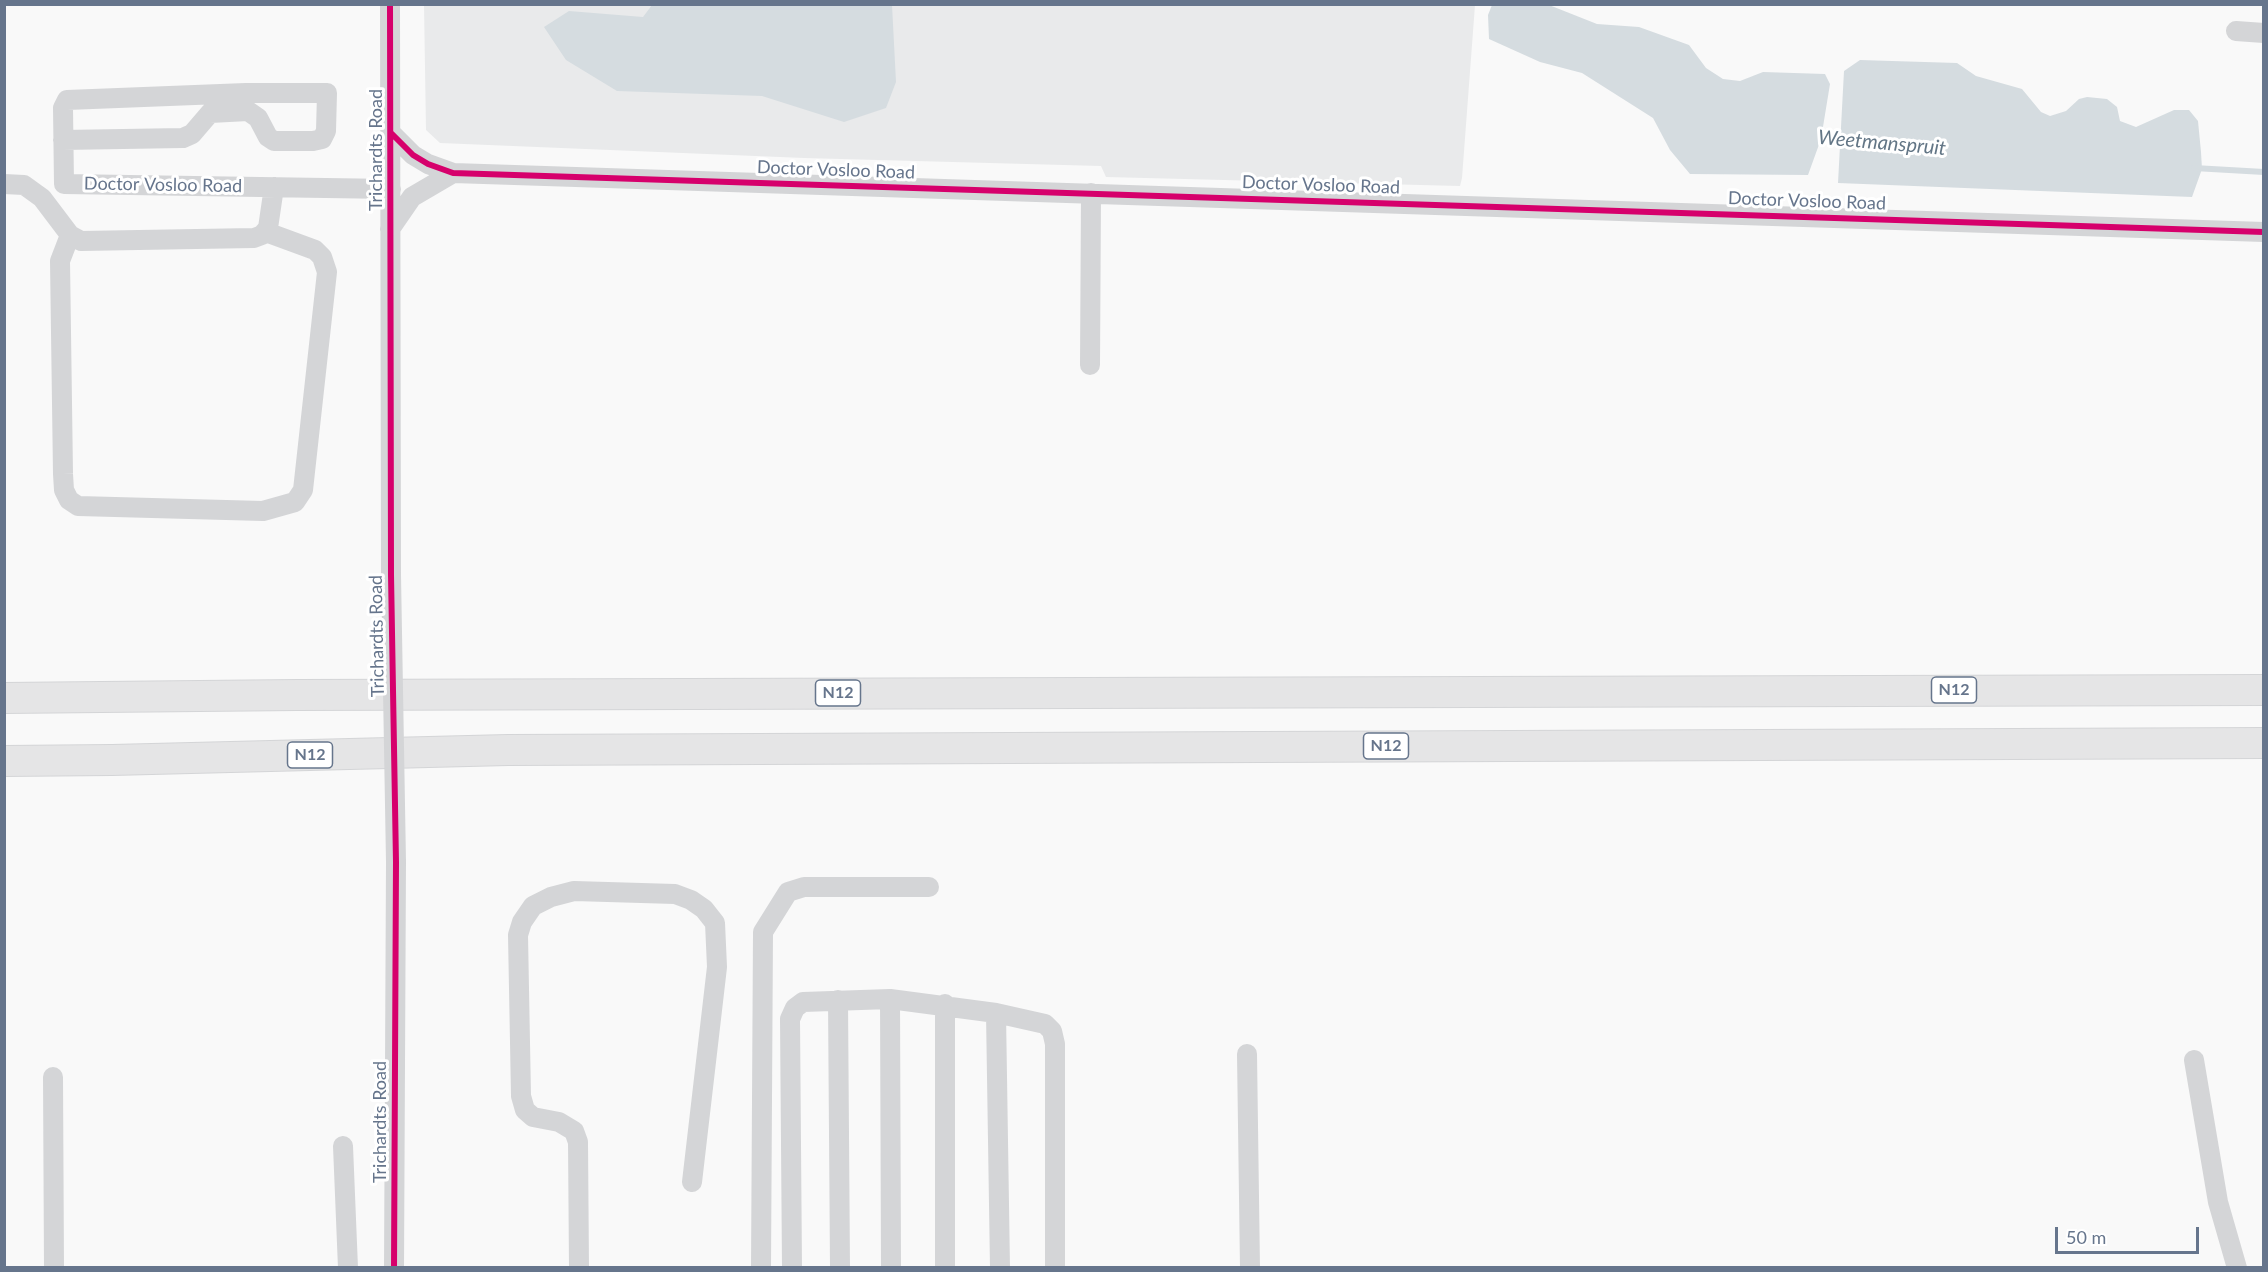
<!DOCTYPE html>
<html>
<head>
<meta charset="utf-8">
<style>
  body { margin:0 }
  #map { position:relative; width:2268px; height:1272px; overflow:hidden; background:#f9f9f9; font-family:Lato,sans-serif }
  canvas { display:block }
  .frame { position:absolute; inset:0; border:6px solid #66758c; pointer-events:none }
  .scale { position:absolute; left:2055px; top:1227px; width:144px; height:27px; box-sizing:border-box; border:3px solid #66758c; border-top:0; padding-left:8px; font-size:18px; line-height:21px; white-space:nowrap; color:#66758c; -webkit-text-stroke:4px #fff; paint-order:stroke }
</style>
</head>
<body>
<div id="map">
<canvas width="2268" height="1272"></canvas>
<div class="frame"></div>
<div class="scale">50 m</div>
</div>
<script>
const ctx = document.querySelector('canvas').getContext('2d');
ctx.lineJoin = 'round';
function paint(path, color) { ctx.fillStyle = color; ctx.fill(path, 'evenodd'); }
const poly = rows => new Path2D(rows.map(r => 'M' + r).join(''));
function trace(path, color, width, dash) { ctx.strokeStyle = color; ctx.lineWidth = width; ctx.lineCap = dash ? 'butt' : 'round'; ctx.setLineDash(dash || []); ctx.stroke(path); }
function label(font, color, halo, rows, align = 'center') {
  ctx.font = font + ' Lato,sans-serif'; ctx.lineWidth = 6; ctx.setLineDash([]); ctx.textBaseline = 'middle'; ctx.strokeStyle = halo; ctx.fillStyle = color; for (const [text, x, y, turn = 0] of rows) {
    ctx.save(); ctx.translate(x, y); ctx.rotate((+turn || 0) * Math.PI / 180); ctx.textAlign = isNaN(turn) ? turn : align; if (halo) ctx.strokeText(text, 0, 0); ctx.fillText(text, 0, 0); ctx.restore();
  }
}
const built = poly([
  [424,5,1475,5,1462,178,1460,186,1106,177,1101,166,804,158,440,143,426,130]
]);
const water = poly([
  [652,5,892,5,896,82,886,108,844,122,762,96,617,91,566,60,544,27,569,11,643,17],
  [1492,5,1549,5,1597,24,1639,27,1689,45,1706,68,1723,79,1740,81,1763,72,1825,74,1830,84,1821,139,1808,175,1690,174,1670,150,1653,118,1582,73,1540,62,1489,39,1488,15],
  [1860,60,1957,63,1976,76,2022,89,2041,112,2050,116,2066,111,2079,99,2087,97,2107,99,2117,107,2120,121,2136,127,2174,110,2189,110,2198,121,2201,152,2202,169,2192,197,1838,183,1844,71]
]);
const stream = poly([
  [1814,139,1846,141],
  [2194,168,2264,172]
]);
const minor = poly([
  [390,4,391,575],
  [2236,31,2264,33],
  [391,133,413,155,428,164,453,173,2264,232],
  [63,140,183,138,192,134,210,113,248,111,258,118,268,137,274,141,313,141,322,139,326,131,327,93,246,93,67,100,63,108,64,184,391,189],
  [4,184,24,185,42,198,70,235,81,241,254,238,262,235,268,228,274,187],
  [390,229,412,197,453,173],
  [70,235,60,261,63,474,64,490,69,500,78,506,263,511,295,502,303,490,327,272,322,257,315,250,266,232],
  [1090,365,1091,193],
  [890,999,891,1268],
  [838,1000,840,1268],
  [945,1004,945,1268],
  [996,1013,1000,1268],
  [1247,1054,1250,1268],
  [2194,1060,2218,1202,2237,1268],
  [53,1077,54,1268],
  [343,1146,348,1268],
  [394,1268,396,862],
  [579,1268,578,1142,574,1131,559,1122,533,1117,525,1110,521,1096,518,935,522,922,533,906,551,897,574,891,675,894,691,900,704,909,715,923,717,967,692,1182],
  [761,1268,763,932,788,892,804,887,929,887],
  [792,1268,790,1019,795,1008,803,1002,890,999,996,1013,1045,1024,1052,1031,1055,1044,1055,1268]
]);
const highway = poly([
  [4,698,297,695,2264,690],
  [4,761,112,760,508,750,2264,743]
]);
const minorBridge = poly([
  [391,575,396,862]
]);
const cycleway = poly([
  [390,4,391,575,396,862,394,1268],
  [391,133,413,155,428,164,453,173,2264,232]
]);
const shields = [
  [1954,690,45],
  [838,693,45],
  [1386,746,45],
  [310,755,45]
];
const shieldNames = [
  ["N12",1954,690],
  ["N12",838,693],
  ["N12",1386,746],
  ["N12",310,755]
];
const streetNames = [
  ["Trichardts Road",376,150,-90],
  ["Doctor Vosloo Road",836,170,2],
  ["Doctor Vosloo Road",163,185,1],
  ["Doctor Vosloo Road",1321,185,2],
  ["Doctor Vosloo Road",1807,201,2],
  ["Trichardts Road",377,636,-91],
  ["Trichardts Road",380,1122,-90]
];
const waterNames = [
  ["Weetmanspruit",1882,143,5]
];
paint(built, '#e9eaeb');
paint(water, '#d5dce0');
trace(stream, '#d5dce0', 6);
trace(highway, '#d4d5d7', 32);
trace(minor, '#d4d5d7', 20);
trace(highway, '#e5e5e6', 30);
trace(minorBridge, '#d4d5d7', 20);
trace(cycleway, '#d6006c', 6);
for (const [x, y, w] of shields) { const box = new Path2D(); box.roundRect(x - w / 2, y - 13, w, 26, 4.5); ctx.fillStyle = '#fff'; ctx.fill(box); trace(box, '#66758c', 1.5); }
label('bold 16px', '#66758c', null, shieldNames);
label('18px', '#66758c', '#fff', streetNames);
label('italic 20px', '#637686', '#fff', waterNames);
</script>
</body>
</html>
